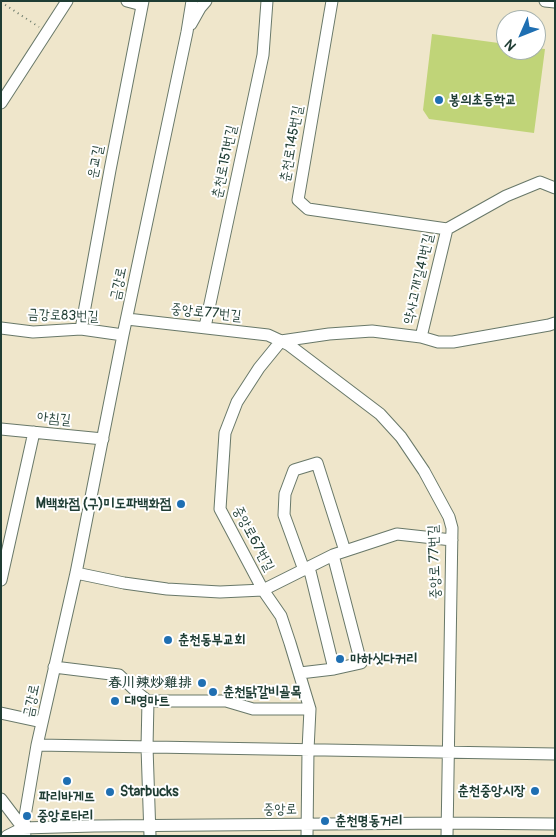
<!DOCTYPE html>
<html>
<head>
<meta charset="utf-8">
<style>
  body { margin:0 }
  #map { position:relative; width:556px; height:837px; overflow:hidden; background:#efe6cb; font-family:Pangolin,sans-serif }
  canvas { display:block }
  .frame { position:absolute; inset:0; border:2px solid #1f3d34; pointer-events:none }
  .north { position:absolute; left:496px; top:10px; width:50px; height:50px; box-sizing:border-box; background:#fff; border:1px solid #a5b1ae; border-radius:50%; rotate:226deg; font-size:14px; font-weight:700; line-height:20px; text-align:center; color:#1f3d34 }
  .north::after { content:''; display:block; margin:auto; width:18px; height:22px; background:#1f6fb2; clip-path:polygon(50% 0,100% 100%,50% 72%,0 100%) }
</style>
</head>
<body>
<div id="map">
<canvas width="556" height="837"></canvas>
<div class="frame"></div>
<div class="north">N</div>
</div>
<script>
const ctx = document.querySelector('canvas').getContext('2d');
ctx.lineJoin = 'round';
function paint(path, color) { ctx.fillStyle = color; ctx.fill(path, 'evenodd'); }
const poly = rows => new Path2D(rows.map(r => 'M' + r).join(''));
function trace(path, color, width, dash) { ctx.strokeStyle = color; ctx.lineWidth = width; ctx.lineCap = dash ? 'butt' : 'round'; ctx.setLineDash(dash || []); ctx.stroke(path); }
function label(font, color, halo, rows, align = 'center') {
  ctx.font = font + ' Pangolin,"LXGW WenKai TC","Poor Story",sans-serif'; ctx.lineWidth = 4; ctx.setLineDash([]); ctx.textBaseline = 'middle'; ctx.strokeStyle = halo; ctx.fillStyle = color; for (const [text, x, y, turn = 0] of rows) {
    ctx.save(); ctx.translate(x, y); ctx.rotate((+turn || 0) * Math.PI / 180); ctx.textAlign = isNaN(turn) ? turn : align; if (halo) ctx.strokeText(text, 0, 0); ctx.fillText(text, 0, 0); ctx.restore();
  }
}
const green = poly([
  [432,34,506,44,506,50,536,50,536,48,545,49,534,133,429,119,423,110]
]);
const path = poly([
  [1,2,39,27]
]);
const minor = poly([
  [127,1,142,5],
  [332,1,298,200,308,209,447,229],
  [545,1,555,2],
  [191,24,200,8,206,1],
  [1,103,67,1],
  [127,319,268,335,281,341,289,345,380,414,401,437,424,471,449,517,452,528,447,836],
  [205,327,263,55,267,1],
  [1,328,33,332,81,329,123,335],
  [81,329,110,170,143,1],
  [421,337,447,229,506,196,540,182,555,188],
  [1,429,103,439],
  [309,567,334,669],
  [304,570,284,515,285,494,294,470,317,463,345,551],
  [76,573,124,583,167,589,220,592,263,590,333,555,397,534,452,540],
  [1,580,34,432],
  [54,667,119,675,138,693,148,701,226,701,253,709,310,709],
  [300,673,334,669,361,663,333,555],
  [148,701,147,747,150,836],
  [1,713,42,722],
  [37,745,555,754],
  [1,799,23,828],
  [7,836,23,828,94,826,447,823,555,824],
  [25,836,23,828,37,745,76,573,123,335,187,32,192,1],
  [307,836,308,750,310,709,290,643,281,616,263,590,220,509,225,433,237,402,259,368,281,341,329,334,372,331,421,337,438,342,453,342,549,325,555,323]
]);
const markers = [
  [439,100,5,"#1f6fb2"],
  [181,504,5,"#1f6fb2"],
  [168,640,5,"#1f6fb2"],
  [340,659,5,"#1f6fb2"],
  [202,683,5,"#1f6fb2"],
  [213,692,5,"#1f6fb2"],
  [115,701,5,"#1f6fb2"],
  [67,781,5,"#1f6fb2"],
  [535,791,5,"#1f6fb2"],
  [110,792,5,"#1f6fb2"],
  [27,816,5,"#1f6fb2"],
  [325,821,5,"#1f6fb2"]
];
const poiNames = [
  ["봉의초등학교",449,100],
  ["M백화점 (구)미도파백화점",171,504,"right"],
  ["춘천동부교회",178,640],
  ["마하싯다커리",350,659],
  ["春川辣炒雞排",192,683,"right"],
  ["춘천닭갈비골목",223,692],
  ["대영마트",125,701],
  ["춘천중앙시장",525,791,"right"],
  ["Starbucks",120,792],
  ["파리바게뜨",67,797,"center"],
  ["중앙로타리",37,816],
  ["춘천명동거리",335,821]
];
const streetNames = [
  ["춘천로145번길",292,144,-80],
  ["운교길",96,162,-79],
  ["춘천로151번길",225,162,-78],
  ["약사고개길41번길",419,279,-77],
  ["금강로",119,284,-78],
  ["중앙로77번길",206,313,6],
  ["금강로83번길",63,316,2],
  ["아침길",54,419,6],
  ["중앙로67번길",253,539,62],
  ["중앙로 77번길",435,562,-92],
  ["금강로",32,701,-78],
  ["중앙로",280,810,-1]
];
paint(green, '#c0d478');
trace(minor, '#687869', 13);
trace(path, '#687869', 2, [1, 4]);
trace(minor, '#fff', 11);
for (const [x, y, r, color] of markers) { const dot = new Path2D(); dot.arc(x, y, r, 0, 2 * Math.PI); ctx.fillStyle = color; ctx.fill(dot); trace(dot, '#fff', 2); }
label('bold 14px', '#1f3d34', '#fff', poiNames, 'left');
label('14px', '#1f3d34', '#fff', streetNames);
</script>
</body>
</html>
